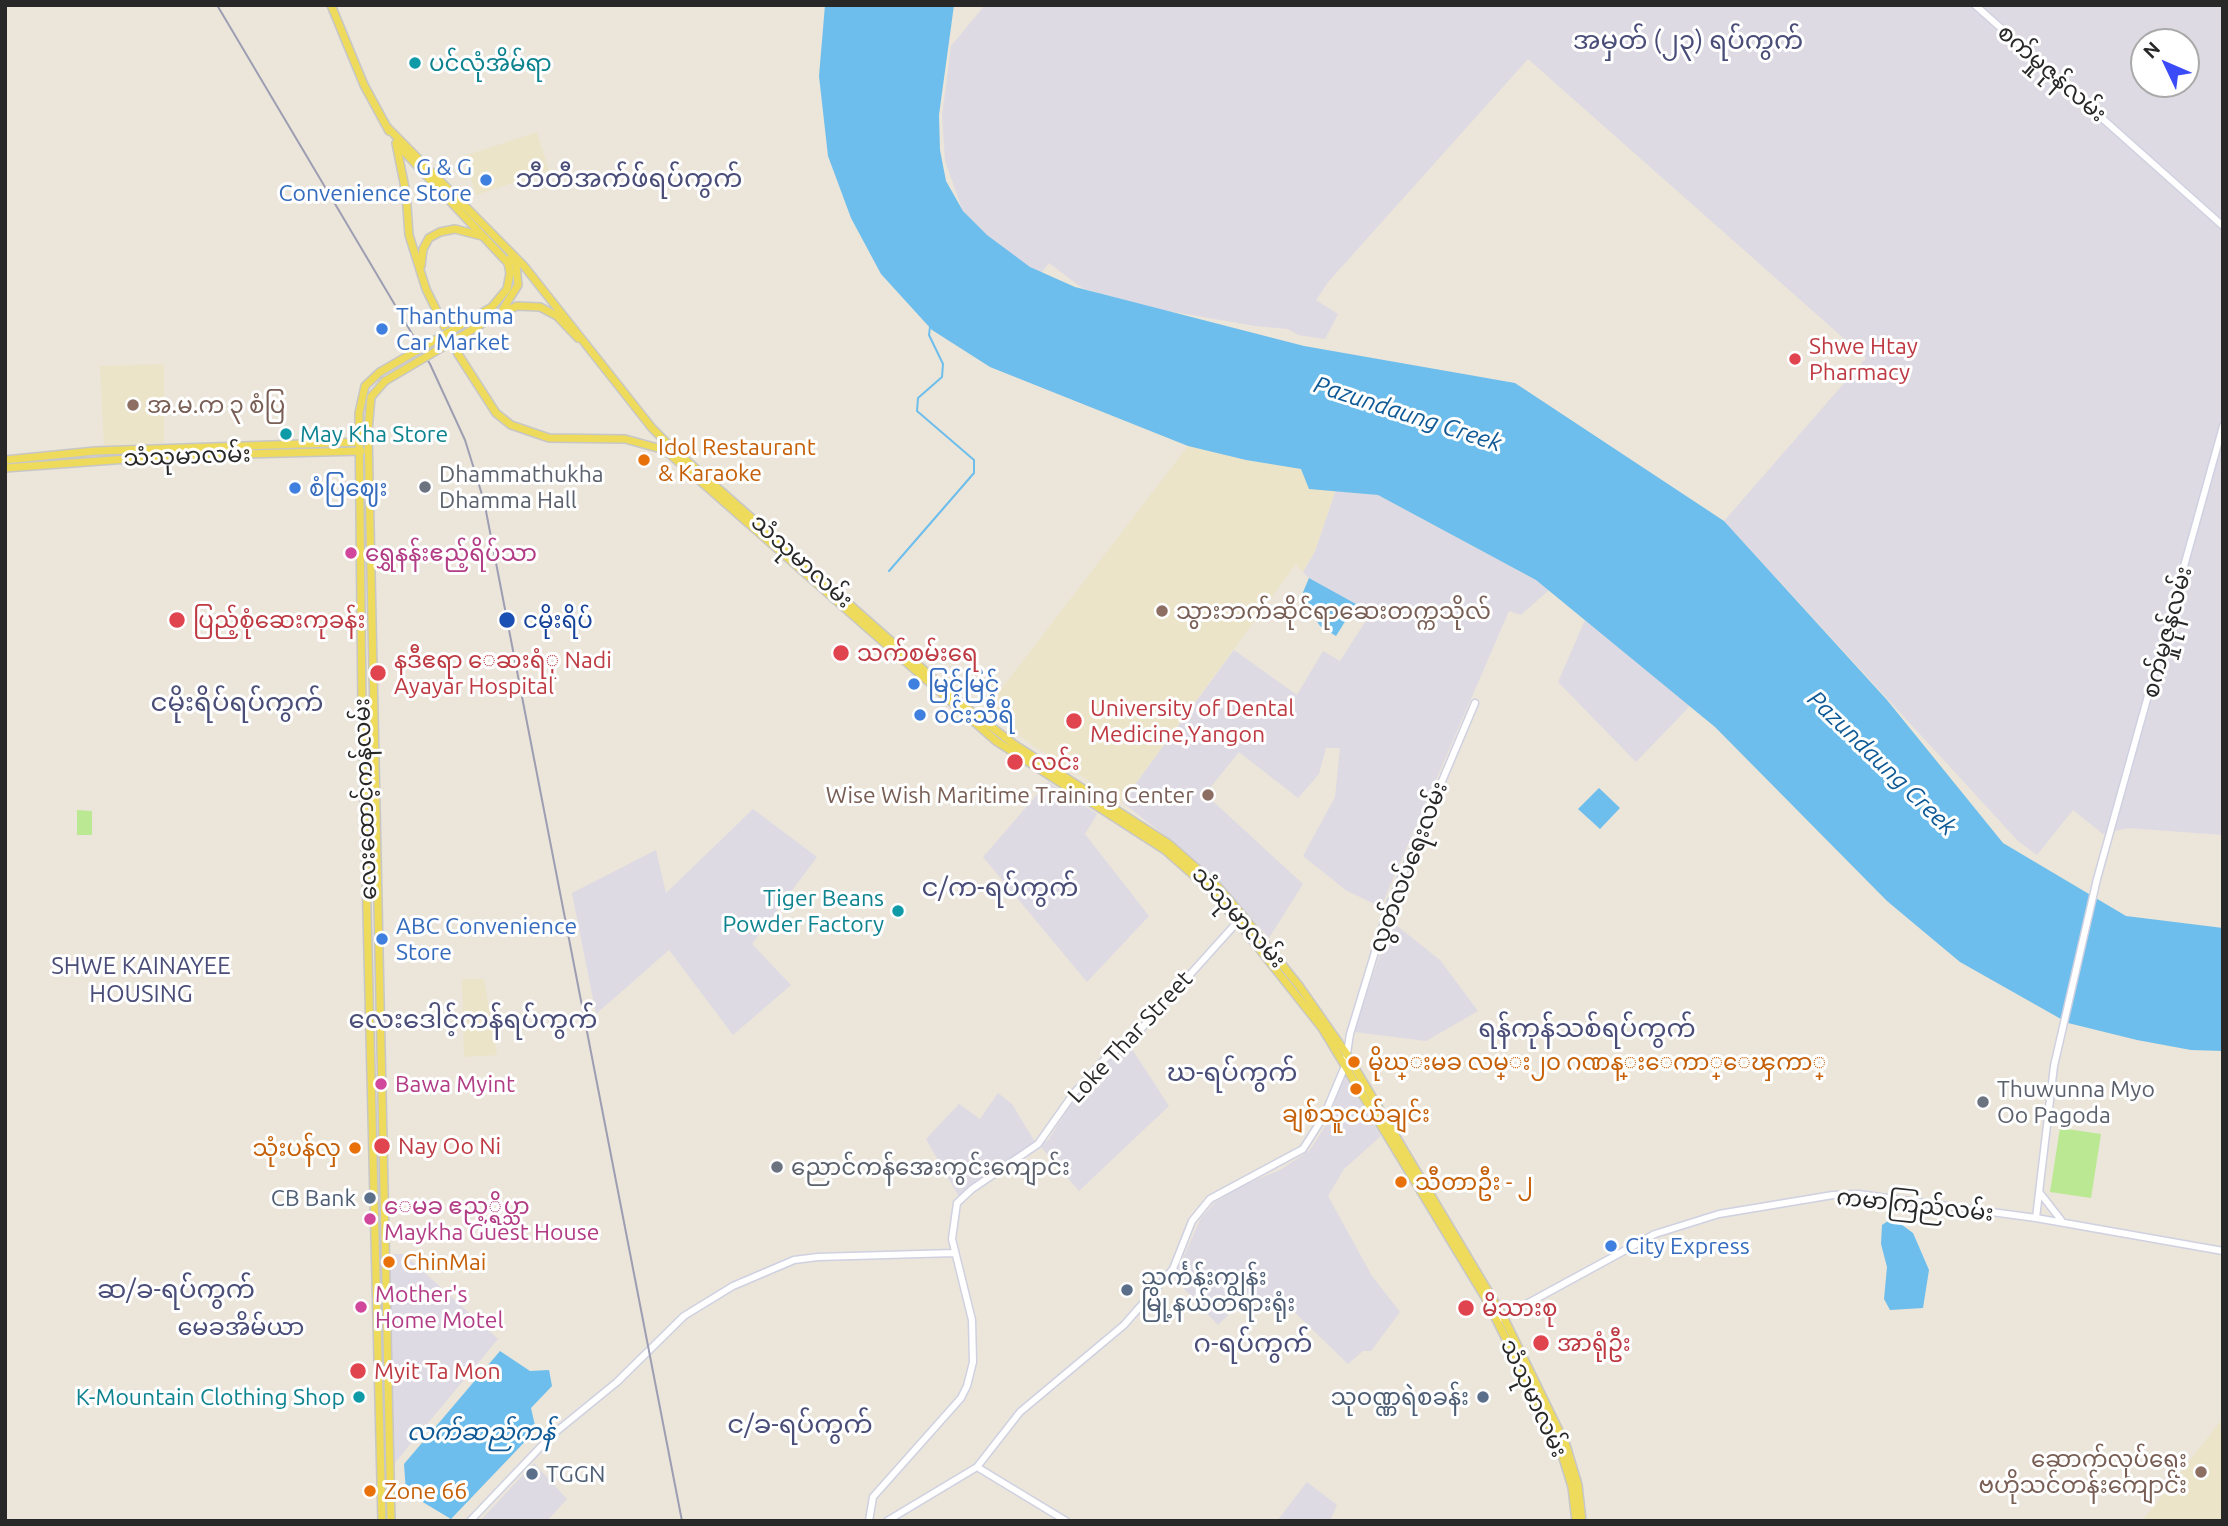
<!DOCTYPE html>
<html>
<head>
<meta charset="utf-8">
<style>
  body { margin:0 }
  #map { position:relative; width:2228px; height:1526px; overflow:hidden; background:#ebe5da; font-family:Ubuntu,sans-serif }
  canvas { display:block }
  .frame { position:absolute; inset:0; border:7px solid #282828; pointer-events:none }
  .north { position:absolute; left:2130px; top:28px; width:70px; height:70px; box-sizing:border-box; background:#fff; border:2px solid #a9a9a9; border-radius:50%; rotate:314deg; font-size:19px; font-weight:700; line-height:28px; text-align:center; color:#282828 }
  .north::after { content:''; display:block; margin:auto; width:24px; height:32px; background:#3a4bf7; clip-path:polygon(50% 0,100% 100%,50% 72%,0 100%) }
</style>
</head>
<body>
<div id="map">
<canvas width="2228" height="1526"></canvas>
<div class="frame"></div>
<div class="north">N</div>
</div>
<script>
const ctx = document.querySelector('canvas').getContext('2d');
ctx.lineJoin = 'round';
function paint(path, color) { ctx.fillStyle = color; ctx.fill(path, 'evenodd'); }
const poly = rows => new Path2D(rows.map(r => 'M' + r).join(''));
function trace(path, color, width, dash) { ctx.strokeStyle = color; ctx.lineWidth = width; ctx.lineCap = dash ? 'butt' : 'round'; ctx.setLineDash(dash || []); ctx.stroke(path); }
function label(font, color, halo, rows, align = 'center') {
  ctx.font = font + ' Ubuntu,"Noto Sans Myanmar",sans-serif'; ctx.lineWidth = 6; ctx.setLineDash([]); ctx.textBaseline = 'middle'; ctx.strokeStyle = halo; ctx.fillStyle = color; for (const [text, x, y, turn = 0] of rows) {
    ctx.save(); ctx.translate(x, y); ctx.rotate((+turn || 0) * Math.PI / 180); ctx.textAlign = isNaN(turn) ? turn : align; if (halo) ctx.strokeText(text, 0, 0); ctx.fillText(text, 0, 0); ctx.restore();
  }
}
const industrial = poly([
  [985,5,2223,5,2223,835,2128,828,2103,834,2073,810,2037,855,2018,841,1724,521,1866,358,1528,59,1329,281,1316,300,1338,314,1325,339,1298,335,1288,329,1255,326,1145,307,1082,288,1049,263,1039,276,991,244,962,209,945,161,942,116,951,46],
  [2144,42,2186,42,2186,84,2144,84],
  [1336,489,1378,495,1536,580,1549,590,1521,615,1509,611,1381,907,1347,891,1303,856,1335,797,1340,748,1326,748,1319,774,1298,798,1239,752,1205,794,1303,884,1269,938,1236,900,1169,839,1122,802,1234,650,1297,695,1323,651,1340,661,1369,616,1363,614,1364,609,1309,578,1303,572,1315,551],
  [1585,620,1690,706,1636,762,1558,682],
  [1048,782,1097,814,1085,834,1149,916,1087,982,983,857],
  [753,809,817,857,752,944,791,985,733,1035,669,950,596,1014,572,893,656,850,666,893],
  [1391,921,1440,960,1478,1011,1426,1041,1354,1032],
  [1128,1043,1169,1106,1079,1191,1040,1146,1049,1139,1077,1094],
  [1344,1074,1381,1136,1344,1169,1328,1196,1372,1276,1400,1312,1371,1351,1363,1351,1348,1364,1283,1301,1267,1313,1237,1283,1217,1304,1228,1315,1218,1325,1174,1278,1201,1218,1214,1203,1243,1185,1280,1170,1310,1150,1329,1120],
  [998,1093,1012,1104,1035,1142,959,1197,926,1139,959,1104,980,1119],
  [389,1254,404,1254,498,1339,393,1465],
  [534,1463,567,1499,547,1521,480,1521],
  [1307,1482,1337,1505,1330,1521,1277,1521]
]);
const education = poly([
  [537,132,549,171,476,195,464,156],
  [164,364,164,443,104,447,100,366],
  [1188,446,1246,460,1301,469,1309,488,1336,489,1315,551,1303,572,1296,564,1122,802,1032,745,985,710],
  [462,979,484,979,497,1055,464,1057],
  [2220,1422,2223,1424,2223,1521,2142,1521]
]);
const pitch = poly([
  [77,810,92,811,92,835,77,835],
  [2060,1128,2101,1134,2091,1198,2050,1192]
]);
const water = poly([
  [825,5,954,5,939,115,940,150,946,181,963,211,987,235,1030,267,1075,287,1304,346,1515,383,1724,521,1887,700,2003,843,2126,916,2223,928,2223,1051,2191,1050,2137,1040,2068,1023,1960,962,1887,901,1715,727,1536,580,1378,495,1309,489,1301,469,1246,460,1188,446,990,367,932,330,881,274,851,218,828,156,819,76],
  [1309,578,1356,604,1336,636,1320,626,1301,597],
  [1599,788,1620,808,1600,829,1578,809],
  [1888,1221,1898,1222,1913,1233,1929,1270,1923,1308,1890,1310,1884,1299,1887,1267,1881,1244,1882,1225],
  [500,1351,530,1371,549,1370,552,1386,531,1408,536,1430,451,1519,406,1492,404,1464]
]);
const stream = poly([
  [889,571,974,473,974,460,917,411,918,398,942,377,943,364,929,335,930,327]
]);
const secondary = poly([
  [1975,5,2223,226],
  [2040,1193,2061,1220],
  [2036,1218,2054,1066,2097,879,2223,426],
  [1499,1319,1655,1234,1719,1214,1833,1195,1858,1194,2036,1218,2223,1251],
  [977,1467,1066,1521],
  [470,1521,552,1435,617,1382,684,1316,733,1286,794,1260,818,1257,954,1253],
  [869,1521,873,1497,961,1398,967,1386,973,1362,972,1320,952,1239,957,1203,972,1189,1038,1144,1074,1093,1105,1059,1141,1029,1240,919],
  [887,1521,977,1467,1020,1412,1124,1325,1173,1269,1192,1221,1210,1199,1303,1149,1324,1116,1345,1066,1350,1034,1388,909,1475,703]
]);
const primary = poly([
  [331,5,364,85,389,131],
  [387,127,524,266,652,428,669,445,967,708,1015,745,1169,844,1219,888,1243,916,1300,987,1346,1053,1503,1316,1566,1445,1578,1485,1582,1521],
  [396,143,406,193,409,235,426,289,458,354,496,413,511,425,549,438,625,439,665,450,996,741,1165,850,1207,887,1238,922,1322,1028,1486,1299,1560,1448,1572,1487,1576,1521],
  [397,144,508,263,510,273,507,289,492,307],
  [421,266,423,249,429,238,440,232,455,229,482,236],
  [503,309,518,285,516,264,511,258],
  [497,315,517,306,540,307,557,316,578,338],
  [380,372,365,386,359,413,362,709,382,1521],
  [385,381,371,397,368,431,391,1521],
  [5,460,95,451,361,442],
  [5,468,168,456,361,451]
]);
const rail = poly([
  [217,5,430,364,465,440,484,501,682,1521]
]);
const primaryBridge = poly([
  [380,372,492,307],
  [385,381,497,315]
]);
const markers = [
  [415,63,7,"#0f9aa8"],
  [486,180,7,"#3f7fe0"],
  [382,329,7,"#3f7fe0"],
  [1795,359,7,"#e0444e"],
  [133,405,7,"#8d6e63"],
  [286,434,7,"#0f9aa8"],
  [644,460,7,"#e8710a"],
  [425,487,7,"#6b7280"],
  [295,488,7,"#3f7fe0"],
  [351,553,7,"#d1479c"],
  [1162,611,7,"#8d6e63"],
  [177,620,9,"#e0444e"],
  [507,620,9,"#1a4fb4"],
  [841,653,9,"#e0444e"],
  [378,673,9,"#e0444e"],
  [914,684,7,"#3f7fe0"],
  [920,715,7,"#3f7fe0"],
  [1074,721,9,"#e0444e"],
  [1015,762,9,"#e0444e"],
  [1208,795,7,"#8d6e63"],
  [898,911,7,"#0f9aa8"],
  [382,939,7,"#3f7fe0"],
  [1354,1062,7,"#e8710a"],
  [381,1084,7,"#d1479c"],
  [1356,1089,7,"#e8710a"],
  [1983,1102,7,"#6b7280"],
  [382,1146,9,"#e0444e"],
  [355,1148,7,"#e8710a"],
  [777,1167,7,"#6b7280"],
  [1401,1182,7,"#e8710a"],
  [370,1198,7,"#5c6f8a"],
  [370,1219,7,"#d1479c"],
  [1611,1246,7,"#3f7fe0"],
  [389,1262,7,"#e8710a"],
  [1127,1290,7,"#5c6f8a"],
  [361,1307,7,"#d1479c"],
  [1466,1308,9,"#e0444e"],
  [1541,1343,9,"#e0444e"],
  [358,1371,9,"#e0444e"],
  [359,1397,7,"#0f9aa8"],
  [1483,1397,7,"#5c6f8a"],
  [2201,1472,7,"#8d6e63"],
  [532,1474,7,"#5c6f8a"],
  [370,1491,7,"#e8710a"]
];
const cultureNames = [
  ["ပင်လုံအိမ်ရာ",429,63],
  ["May Kha Store",300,434],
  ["Tiger Beans",884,898,"right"],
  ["Powder Factory",884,924,"right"],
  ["K-Mountain Clothing Shop",345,1397,"right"]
];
const streetNames = [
  ["စက်မှုဇုန်လမ်း",2052,73,41],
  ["သံသုမာလမ်း",187,456,-2],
  ["သံသုမာလမ်း",802,561,42],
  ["စက်မှုဇုန်လမ်း",2167,632,-75],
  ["လေးထောင့်ကန်လမ်း",365,799,-92],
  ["လွတ်လပ်ရေးလမ်း",1408,867,-69],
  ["သံသုမာလမ်း",1239,917,48],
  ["Loke Thar Street",1130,1037,-47],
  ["ကမာကြည်လမ်း",1915,1205,6],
  ["သံသုမာလမ်း",1534,1398,65]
];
const shopNames = [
  ["G & G",472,167,"right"],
  ["Convenience Store",472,193,"right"],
  ["Thanthuma",396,316],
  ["Car Market",396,342],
  ["စံပြဈေး",309,488],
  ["မြင့်မြင့်",928,684],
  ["ဝင်းသီရိ",934,715],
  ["ABC Convenience",396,926],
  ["Store",396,952],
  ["City Express",1625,1246]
];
const healthNames = [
  ["Shwe Htay",1809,346],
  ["Pharmacy",1809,372],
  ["ပြည့်စုံဆေးကုခန်း",193,620],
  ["သက်စမ်းရေ",857,653],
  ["နဒီဧရာ ေဆးရံု Nadi",394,660],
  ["Ayayar Hospital",394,686],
  ["University of Dental",1090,708],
  ["Medicine,Yangon",1090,734],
  ["လင်း",1031,762],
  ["Nay Oo Ni",398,1146],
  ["မိသားစု",1482,1308],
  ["အာရုံဦး",1557,1343],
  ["Myit Ta Mon",374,1371]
];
const educationNames = [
  ["အ.မ.က ၃ စံပြ",147,405],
  ["သွားဘက်‌ဆိုင်ရာဆေးတက္ကသိုလ်",1176,611],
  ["Wise Wish Maritime Training Center",1194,795,"right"],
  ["ဆောက်လုပ်ရေး",2187,1459,"right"],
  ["ဗဟိုသင်တန်းကျောင်း",2187,1485,"right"]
];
const foodNames = [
  ["Idol Restaurant",658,447],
  ["& Karaoke",658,473],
  ["မိုဃ္းမခ လမ္း၂၀ ဂဏန္းေကာ္ေၾကာ္",1368,1062],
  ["ချစ်သူငယ်ချင်း",1356,1114,"center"],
  ["သုံးပန်လှ",341,1148,"right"],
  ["သီတာဦး - ၂",1415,1182],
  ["ChinMai",403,1262],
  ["Zone 66",384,1491]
];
const worshipNames = [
  ["Dhammathukha",439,474],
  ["Dhamma Hall",439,500],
  ["Thuwunna Myo",1997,1089],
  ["Oo Pagoda",1997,1115],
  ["ညောင်ကန်အေးကွင်းကျောင်း",791,1167]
];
const hotelNames = [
  ["ရွှေနန်းဧည့်ရိပ်သာ",365,553],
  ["Bawa Myint",395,1084],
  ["ေမခ ဧည့္ရိပ္သာ",384,1206],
  ["Maykha Guest House",384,1232],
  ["Mother's",375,1294],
  ["Home Motel",375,1320]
];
const transitNames = [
  ["ငမိုးရိပ်",523,620]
];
const serviceNames = [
  ["CB Bank",356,1198],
  ["သင်္ကန်းကျွန်း",1141,1277,"left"],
  ["မြို့နယ်တရားရုံး",1141,1303,"left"],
  ["သုဝဏ္ဏရဲစခန်း",1469,1397],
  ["TGGN",546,1474,"left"]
];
const waterNames = [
  ["Pazundaung Creek",1408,414,18],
  ["Pazundaung Creek",1882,763,44],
  ["လက်ဆည်ကန်",481,1432]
];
const neighbourhoodNames = [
  ["SHWE KAINAYEE",141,966],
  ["HOUSING",141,994],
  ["မေခအိမ်ယာ",241,1327]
];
const quarterNames = [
  ["အမှတ် (၂၃) ရပ်ကွက်",1688,40],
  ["ဘီတီအက်ဖ်ရပ်ကွက်",629,178],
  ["ငမိုးရိပ်ရပ်ကွက်",237,702],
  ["င/က-ရပ်ကွက်",1000,887],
  ["လေးဒေါင့်ကန်ရပ်ကွက်",473,1019],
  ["ရန်ကုန်သစ်ရပ်ကွက်",1587,1028],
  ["ဃ-ရပ်ကွက်",1232,1072],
  ["ဆ/ခ-ရပ်ကွက်",176,1289],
  ["ဂ-ရပ်ကွက်",1253,1343],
  ["င/ခ-ရပ်ကွက်",800,1424]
];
paint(industrial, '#dedae3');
paint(education, '#ece4c9');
paint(pitch, '#bbe892');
paint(water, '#6dbeec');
trace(stream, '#6dbeec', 2);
trace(secondary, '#cfd1e1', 9);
trace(primary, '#c7c7c7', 10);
trace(secondary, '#fff', 6);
trace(primary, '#eeda5b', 7);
trace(rail, '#9d9eb2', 2);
trace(primaryBridge, '#c7c7c7', 10, []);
trace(primaryBridge, '#eeda5b', 7);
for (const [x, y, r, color] of markers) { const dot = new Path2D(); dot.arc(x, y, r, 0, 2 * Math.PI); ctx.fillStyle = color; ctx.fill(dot); trace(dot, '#fff', 2.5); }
label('23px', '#0d838f', '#fff', cultureNames, 'left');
label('23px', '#282828', '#fff', streetNames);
label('23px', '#366cbe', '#fff', shopNames, 'left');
label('23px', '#be3a42', '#fff', healthNames, 'left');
label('23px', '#785e54', '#fff', educationNames, 'left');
label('23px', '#c56008', '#fff', foodNames, 'left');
label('23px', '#5b616d', '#fff', worshipNames, 'left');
label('23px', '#b23c85', '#fff', hotelNames, 'left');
label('23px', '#164399', '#fff', transitNames, 'left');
label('23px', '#4e5e75', '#fff', serviceNames, 'right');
label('italic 24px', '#0f5a96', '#fff', waterNames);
label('24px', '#494d78', '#fff', neighbourhoodNames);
label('26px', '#494d78', '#fff', quarterNames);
</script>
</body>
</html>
